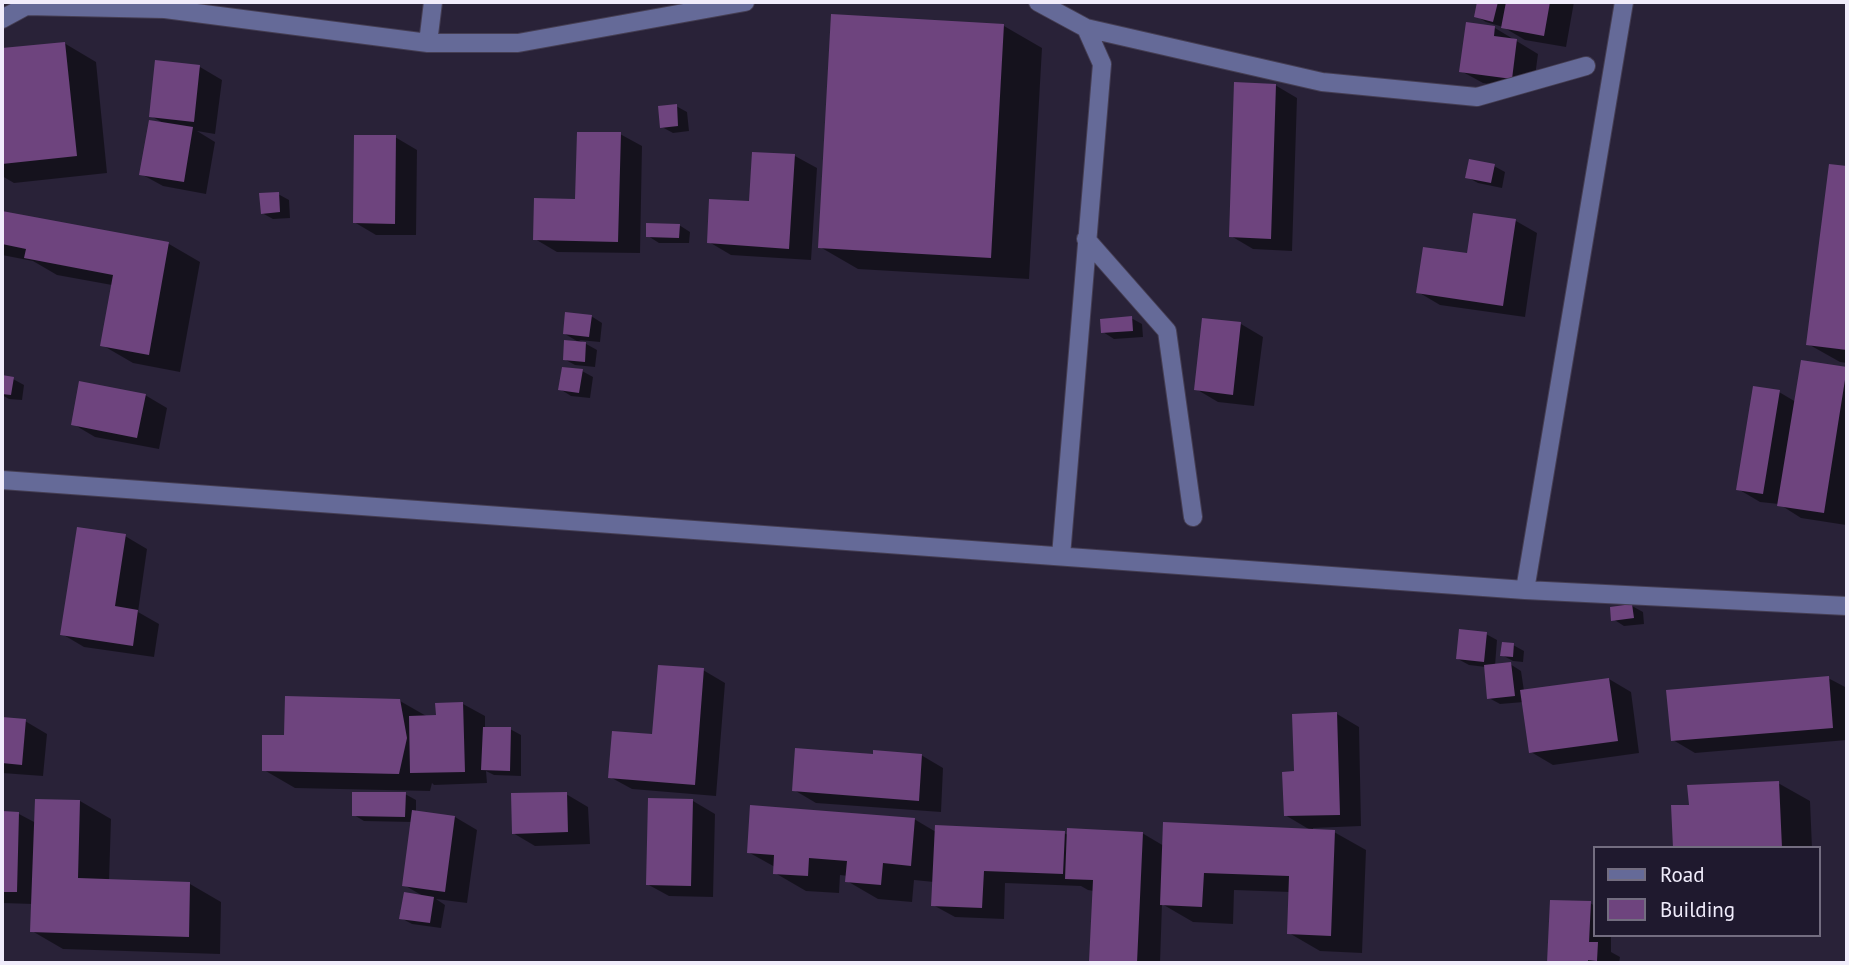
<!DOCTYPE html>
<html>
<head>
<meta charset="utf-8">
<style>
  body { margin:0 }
  #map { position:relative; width:1849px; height:965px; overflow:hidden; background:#292238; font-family:"PT Sans",sans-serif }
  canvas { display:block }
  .frame { position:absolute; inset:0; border:4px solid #f0ecfb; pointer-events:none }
  .legend { position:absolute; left:1593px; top:846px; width:228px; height:91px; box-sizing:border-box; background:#1f192e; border:2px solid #736d80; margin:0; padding:9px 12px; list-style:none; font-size:21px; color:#f0ecfb }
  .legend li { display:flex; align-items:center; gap:14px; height:35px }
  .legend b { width:35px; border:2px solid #736d80 }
</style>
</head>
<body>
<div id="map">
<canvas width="1849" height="965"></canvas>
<div class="frame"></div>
<ul class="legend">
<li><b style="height:9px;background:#656a98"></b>Road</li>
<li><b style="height:19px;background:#6e447e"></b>Building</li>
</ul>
</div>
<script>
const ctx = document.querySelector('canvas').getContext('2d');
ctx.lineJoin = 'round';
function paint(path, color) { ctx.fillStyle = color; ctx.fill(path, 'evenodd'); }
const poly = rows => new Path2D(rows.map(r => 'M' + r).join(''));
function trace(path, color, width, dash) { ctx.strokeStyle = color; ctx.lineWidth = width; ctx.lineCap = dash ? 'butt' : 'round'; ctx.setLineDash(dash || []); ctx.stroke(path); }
const shadow = poly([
  [1479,2,1574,2,1566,47,1525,40,1503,27,1486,22,1476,16],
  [1004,26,1042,48,1029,279,858,269,820,247],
  [1495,28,1538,54,1533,91,1483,83,1461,71],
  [64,43,96,62,107,173,14,183,2,176,2,50],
  [200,67,222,80,215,134,197,131,215,142,206,194,163,186,141,174,165,124,151,116],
  [1275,85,1297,98,1292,251,1253,249,1231,236],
  [676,106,687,112,689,131,673,133,662,127],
  [620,134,642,146,640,253,557,252,535,239,577,201],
  [395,137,417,150,416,235,376,235,354,222],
  [795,156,817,168,811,260,731,255,709,242,751,203],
  [1494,166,1505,172,1502,188,1478,183,1467,177],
  [1831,166,1847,168,1847,363,1840,362,1808,344],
  [278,194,289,200,290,218,273,219,262,213],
  [2,213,169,244,200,262,180,372,133,363,102,345,112,285,57,275,33,261,2,255],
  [1516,221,1537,233,1525,317,1440,305,1418,292],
  [679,225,690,232,689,243,659,243,648,236],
  [591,316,602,323,600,342,579,340,597,350,595,367,575,365,564,359,582,344,565,334],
  [1131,318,1142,324,1143,337,1114,339,1103,332],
  [1241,324,1263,337,1254,406,1218,402,1196,389],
  [1802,362,1847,369,1846,525,1801,518,1779,504,1760,502,1738,489,1779,392,1796,402],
  [582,371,593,377,590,398,571,396,560,389],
  [2,377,13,379,24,385,22,400,9,399,2,395],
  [145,395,167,408,159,449,95,437,73,424],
  [125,536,147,549,138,612,159,624,154,657,84,647,62,634],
  [1632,606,1643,612,1644,624,1624,626,1613,619],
  [1486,634,1497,640,1495,666,1510,664,1521,671,1524,691,1609,679,1631,692,1639,753,1553,765,1531,752,1524,702,1500,704,1489,698,1486,667,1469,665,1458,659],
  [1513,645,1524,651,1523,662,1513,661,1502,655],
  [703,670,725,683,716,796,632,789,610,777,653,736],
  [1828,678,1847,688,1847,740,1695,753,1673,740],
  [400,701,428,717,438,717,463,704,485,716,485,729,510,729,521,735,521,776,494,775,486,771,487,783,434,785,432,783,430,791,295,788,264,770,285,737],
  [1337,714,1359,727,1361,826,1313,828,1313,831,1334,832,1366,850,1362,953,1320,951,1289,933,1290,892,1234,890,1233,924,1193,922,1162,904,1160,963,1095,963,1091,961,1094,891,1088,890,1081,886,1005,883,1004,919,955,917,933,905,934,882,914,880,912,902,878,899,847,881,848,876,840,875,839,893,806,891,775,873,775,867,748,852,914,819,936,832,1064,833,1068,835,1142,833,1164,846,1312,831,1285,815,1295,773],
  [2,719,25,721,47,734,43,776,2,773],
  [874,755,921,755,943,768,941,812,816,803,794,790],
  [1778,783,1810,801,1812,848,1675,848,1691,807],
  [405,794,416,800,416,812,455,817,477,830,467,903,436,899,445,905,441,928,412,924,401,918,423,896,404,885,412,822,364,821,354,815],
  [566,794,588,807,590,844,535,846,513,833],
  [80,801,111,819,109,881,190,884,221,902,220,954,63,949,32,931,33,904,2,903,2,813,19,814,36,823],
  [693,801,715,814,713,897,669,896,647,884],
  [1551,902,1590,903,1595,906,1595,935,1611,935,1611,952,1620,957,1619,963,1548,963]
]);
const building = poly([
  [1477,2,1498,2,1493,22,1474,17],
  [1506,2,1550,2,1544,36,1501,28],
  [831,14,1004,24,991,258,818,248],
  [1466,22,1495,26,1494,36,1517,39,1512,79,1459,72],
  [65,42,77,156,2,164,2,48],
  [155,60,200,65,194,122,149,117],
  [1234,82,1276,84,1271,239,1229,237],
  [677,104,678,126,660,128,658,106],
  [149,120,193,127,184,182,139,175],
  [577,132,621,132,618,242,533,240,534,198,575,199],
  [354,135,396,135,395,224,353,223],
  [752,152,795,154,789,249,707,243,709,199,749,201],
  [1469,159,1495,164,1491,183,1465,178],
  [1829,164,1847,166,1847,350,1806,345],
  [279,192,280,212,261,214,259,193],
  [2,211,169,242,149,355,100,346,113,275,24,258,26,249,2,244],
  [1473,213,1516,219,1503,306,1416,293,1423,247,1467,253],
  [646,223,680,224,679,238,646,237],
  [565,312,592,315,589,337,563,334],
  [1132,316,1133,331,1101,333,1100,319],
  [1202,318,1241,322,1233,395,1194,390],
  [564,340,586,342,585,362,563,360],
  [1801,360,1847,367,1824,513,1777,506],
  [562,367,583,369,579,393,558,390],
  [2,375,14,377,11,395,2,394],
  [79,381,146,394,137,438,71,425],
  [1753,386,1780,390,1763,494,1736,490],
  [77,527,126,534,115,606,138,610,133,646,60,635],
  [1632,604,1634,618,1611,621,1610,607],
  [1459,629,1487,632,1484,662,1456,659],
  [1502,642,1514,643,1513,657,1500,656],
  [1511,662,1515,696,1487,699,1484,665],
  [658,665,704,668,695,785,608,778,612,731,652,734],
  [1829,676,1833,728,1671,741,1666,690],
  [1609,678,1618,741,1529,753,1520,690],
  [285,696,400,699,407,738,399,774,262,771,262,735,284,735],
  [463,702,465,772,410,773,409,716,436,715,435,703],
  [1337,712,1340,815,1284,816,1282,772,1294,771,1292,714],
  [2,717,26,719,22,765,2,763],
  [483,727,511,727,510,771,481,770],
  [795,748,873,754,873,750,922,754,919,801,792,791],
  [1779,781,1782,848,1673,848,1671,805,1689,805,1687,785],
  [352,792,406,792,405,817,352,816],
  [567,792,568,832,512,834,511,793],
  [648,798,693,799,691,886,646,885],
  [35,799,80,800,78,878,190,882,189,937,30,932],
  [750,805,915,818,911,866,883,863,881,885,845,882,847,861,809,858,808,876,773,874,774,855,747,853],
  [412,810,455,816,445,892,402,886],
  [2,811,19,812,17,892,2,892],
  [1163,822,1335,830,1331,936,1287,934,1289,876,1204,873,1202,907,1160,905],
  [935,825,1065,831,1063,874,984,871,982,908,931,906],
  [1067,828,1143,832,1137,963,1089,962,1093,880,1065,879],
  [404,892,434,897,430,923,399,919],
  [1550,900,1591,901,1589,942,1598,942,1597,961,1588,960,1588,963,1547,963]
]);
const street = poly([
  [1038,2,1086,28,1102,64,1061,556],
  [2,19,26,6,165,9,428,43,518,43,745,2],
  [1086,28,1322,82,1477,97,1586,66],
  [428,43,433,2],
  [1086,239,1167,331,1193,517],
  [2,480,1525,590,1847,606],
  [1525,590,1624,2]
]);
paint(shadow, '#0007');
paint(building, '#6e447e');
trace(street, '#453e53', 20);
trace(street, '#656a98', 18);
</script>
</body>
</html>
